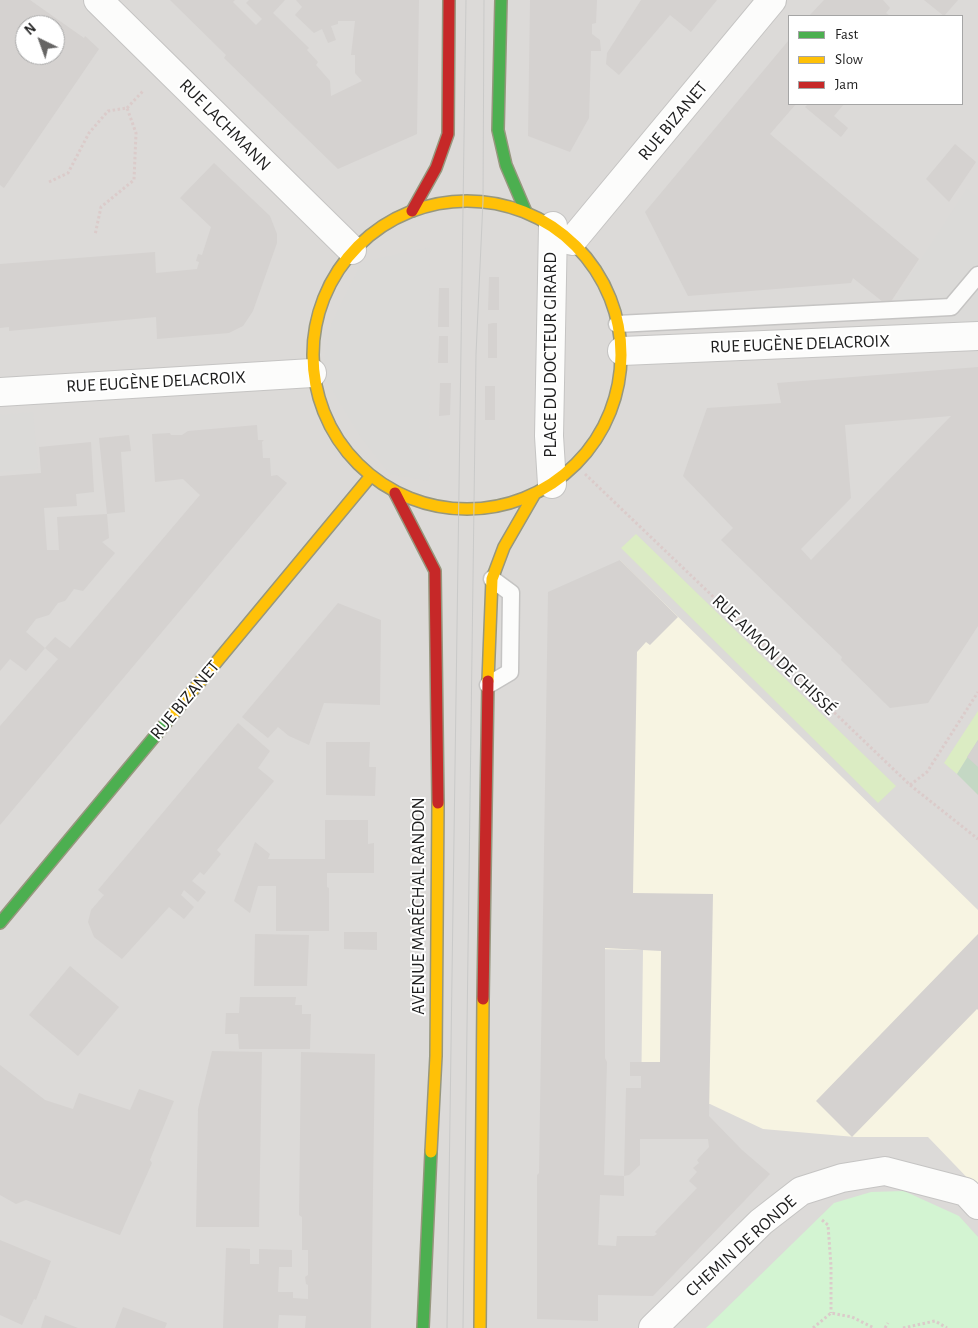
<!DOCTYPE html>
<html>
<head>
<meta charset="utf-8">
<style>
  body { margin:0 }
  #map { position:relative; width:978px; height:1328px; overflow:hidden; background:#edeae7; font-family:"Alegreya Sans",sans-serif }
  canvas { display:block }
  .legend { position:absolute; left:788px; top:15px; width:175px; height:90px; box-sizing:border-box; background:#fff; border:1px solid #a5a5a5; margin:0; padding:6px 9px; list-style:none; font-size:15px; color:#1e1e1e }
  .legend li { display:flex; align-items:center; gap:10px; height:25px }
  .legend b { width:25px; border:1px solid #a5a5a5 }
  .north { position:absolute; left:15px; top:15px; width:50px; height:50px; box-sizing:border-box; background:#fff; border:1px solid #a5a5a5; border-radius:50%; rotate:318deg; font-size:14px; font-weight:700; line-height:20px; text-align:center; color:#1e1e1e }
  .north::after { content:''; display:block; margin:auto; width:18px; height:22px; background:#666564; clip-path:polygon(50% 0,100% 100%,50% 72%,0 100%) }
</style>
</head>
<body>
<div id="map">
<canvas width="978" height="1328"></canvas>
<ul class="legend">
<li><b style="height:6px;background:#4caf50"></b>Fast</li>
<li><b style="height:6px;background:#ffc107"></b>Slow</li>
<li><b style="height:6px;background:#c62828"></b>Jam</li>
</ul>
<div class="north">N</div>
</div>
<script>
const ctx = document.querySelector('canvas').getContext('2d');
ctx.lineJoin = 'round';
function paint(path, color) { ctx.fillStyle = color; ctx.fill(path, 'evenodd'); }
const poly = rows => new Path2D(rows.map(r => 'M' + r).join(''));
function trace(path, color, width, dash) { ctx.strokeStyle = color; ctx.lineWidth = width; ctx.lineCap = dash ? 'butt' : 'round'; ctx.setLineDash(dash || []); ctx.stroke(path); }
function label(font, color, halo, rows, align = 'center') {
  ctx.font = font + ' "Alegreya Sans",sans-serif'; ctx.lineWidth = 4; ctx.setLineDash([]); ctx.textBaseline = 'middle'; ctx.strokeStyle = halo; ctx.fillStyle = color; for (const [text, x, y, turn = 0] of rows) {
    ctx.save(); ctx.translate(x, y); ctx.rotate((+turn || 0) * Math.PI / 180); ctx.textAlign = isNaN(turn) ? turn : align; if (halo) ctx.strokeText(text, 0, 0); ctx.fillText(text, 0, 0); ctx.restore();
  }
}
const residential = poly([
  [0,0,978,0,978,1328,0,1328],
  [789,16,962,16,962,104,789,104],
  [25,25,55,25,55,55,25,55]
]);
const education = poly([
  [620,560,978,910,978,1189,928,1137,855,1137,763,1129,710,1104,641,1104,643,950,543,948]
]);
const religious = poly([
  [967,189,978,198,978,322,902,325,893,303],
  [430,247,429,481,390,474,361,437,322,373,330,327,362,262],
  [33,412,38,469,0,472,0,415]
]);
const grass = poly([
  [636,534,896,786,878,803,621,548],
  [978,711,978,741,957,774,944,763]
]);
const cemetery = poly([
  [978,740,978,795,957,774]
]);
const park = poly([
  [904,1191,959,1216,978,1237,978,1328,706,1328,834,1203,871,1192]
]);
const building = poly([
  [0,0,30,0,84,38,85,36,99,49,4,188,0,185],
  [25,25,55,25,55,55,25,55],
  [170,0,235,0,233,2,256,25,262,19,246,3,249,0,285,0,273,13,309,48,307,50,318,62,316,65,330,81,331,96,362,81,355,73,355,55,351,55,355,21,338,21,338,24,331,26,336,40,328,43,322,29,314,33,295,15,302,7,296,0,419,0,417,134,338,169,224,58,226,55],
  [530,0,597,0,596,23,592,24,592,34,600,40,601,51,591,51,589,118,570,152,528,136],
  [641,0,717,0,691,32,670,15,619,75,606,64,607,53],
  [824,0,883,0,890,8,886,13,890,16,809,16],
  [924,0,958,0,944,16],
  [789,40,789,104,796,104,770,134,919,259,888,306,853,278,851,283,688,296,645,212],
  [808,104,844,104,834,116,848,128,841,137,805,107],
  [955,144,976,162,949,202,926,179],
  [214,163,270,216,277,234,277,243,253,311,243,326,229,333,157,339,156,317,9,331,9,327,0,328,0,264,155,252,156,273,197,269,199,262,196,261,198,254,202,255,211,227,180,198],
  [489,277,499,277,499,310,488,310],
  [439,288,449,288,449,327,438,327],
  [493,323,497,323,497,358,488,358,488,324],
  [439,336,448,336,448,363,438,363],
  [978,367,978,626,928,703,890,708,841,660,842,657,721,540,733,528,683,476,707,408,781,403,777,383],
  [951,416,811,560,801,549,851,498,845,425],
  [440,383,451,383,450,415,439,416],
  [485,386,495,386,495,420,485,420],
  [257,425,258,440,264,440,262,442,263,458,270,458,271,476,277,475,287,483,0,825,0,726,58,659,45,648,55,637,70,648,200,495,183,479,155,482,152,434,170,433,171,435,182,435,188,431],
  [129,435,131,451,121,452,125,512,107,514,99,438],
  [91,442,94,492,76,494,77,506,44,508,47,550,59,550,57,517,107,514,109,538,102,542,115,553,83,591,74,589,65,601,58,603,49,615,36,619,26,632,45,648,26,671,10,659,0,671,0,476,41,473,39,447],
  [620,560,678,617,650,645,646,642,637,652,633,893,713,894,709,1116,742,1150,770,1174,653,1296,598,1295,598,1321,537,1319,537,1175,539,1173,548,592],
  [605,948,661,951,660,1062,630,1062,630,1076,641,1076,641,1088,626,1088,624,1176,604,1175,607,1062,605,1058],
  [640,1139,708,1139,709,1147,697,1160,699,1163,693,1168,697,1172,689,1181,697,1188,655,1232,657,1234,654,1236,617,1236,616,1246,598,1245,600,1195,624,1196,624,1176,629,1175,640,1165],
  [338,603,381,620,380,705,324,703,309,745,289,736,278,727,268,738,242,717],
  [238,723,270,751,258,768,274,781,217,850,221,854,204,875,200,872,192,881,206,892,198,902,184,890,181,895,194,907,184,919,169,907,122,959,94,937,88,922,91,910,104,895,98,890],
  [978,740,978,767,967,757],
  [326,742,370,742,369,767,376,767,375,796,326,795],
  [325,820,368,820,368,844,374,843,374,873,327,873,327,887,329,888,329,931,276,931,276,886,258,886,250,913,234,901,255,842,270,854,268,859,325,859],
  [344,932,377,932,377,950,344,949],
  [255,934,309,935,307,986,254,986],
  [978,934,978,1010,977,1009,852,1137,816,1101],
  [70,966,119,1007,78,1056,29,1015],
  [240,997,296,997,295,1005,302,1005,302,1014,311,1014,310,1049,239,1049,238,1034,225,1034,226,1013,239,1013],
  [212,1051,262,1052,259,1227,196,1227,198,1109],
  [301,1052,375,1054,371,1328,305,1328,306,1316,279,1315,278,1328,223,1328,226,1248,250,1249,250,1264,259,1264,259,1249,292,1250,292,1267,279,1267,278,1292,293,1292,293,1298,308,1299,308,1285,306,1284,305,1277,308,1275,308,1250,302,1250,302,1217,299,1215],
  [0,1065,45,1100,73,1109,79,1093,130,1110,139,1089,174,1101,150,1160,152,1163,120,1235,26,1200,16,1204,0,1195],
  [0,1240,51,1261,36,1300,34,1299,22,1325,0,1315],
  [123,1307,167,1323,165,1328,115,1328],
  [45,1315,78,1328,41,1328]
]);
const path = poly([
  [127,108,143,91],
  [49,182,68,173,89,133,108,111,127,108,136,133,134,180,101,207,95,235],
  [585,474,910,785,978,839],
  [910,785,927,772,978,692],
  [822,1220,828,1225,831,1266,831,1313],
  [813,1328,831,1313,852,1317,874,1328],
  [885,1328,888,1323],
  [903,1328,935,1321,947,1328]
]);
const lane = poly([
  [617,324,951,307,978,275],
  [488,685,510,672,511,593,492,579]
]);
const street = poly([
  [98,0,352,250],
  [572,241,772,0],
  [622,351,978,336],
  [0,392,312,373],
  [552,484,549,436,553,226],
  [653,1328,761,1222,801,1191,842,1178,885,1171,966,1192,978,1205]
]);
const fast = poly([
  [501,0,498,130,506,165,526,212],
  [0,923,170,718],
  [423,1328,431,1152]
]);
const slow = poly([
  '313 355a154 154 0 1 1 308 0a154 154 0 1 1-308 0Z',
  [488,681,492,579,504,547,534,495],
  [170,718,370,477],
  [431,1152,436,1056,438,803],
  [480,1328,483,999]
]);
const jam = poly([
  [412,211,436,168,448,134,449,0],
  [395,493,435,571,438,803],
  [483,999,488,681]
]);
const tram = poly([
  [447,1328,466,0],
  [463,1328,476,354,483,201,484,0]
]);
const streetNames = [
  ["RUE BIZANET",673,121,-50],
  ["RUE LACHMANN",225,125,45],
  ["RUE EUGÈNE DELACROIX",800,344,-2],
  ["PLACE DU DOCTEUR GIRARD",551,355,-90],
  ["RUE EUGÈNE DELACROIX",156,382,-3],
  ["RUE AIMON DE CHISSÉ",774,655,44],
  ["RUE BIZANET",185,700,-50],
  ["AVENUE MARÉCHAL RANDON",419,906,-90],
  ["CHEMIN DE RONDE",741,1246,-42]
];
paint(residential, '#dcdad8');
paint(education, '#f7f4e2');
paint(religious, '#dbdad8');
paint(grass, '#dbecc3');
paint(cemetery, '#c4d8c4');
paint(park, '#d3f4d2');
paint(building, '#d5d2d0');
trace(lane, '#c5c4c3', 19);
trace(street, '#c5c4c3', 30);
trace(fast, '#97977e', 14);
trace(slow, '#97977e', 14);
trace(jam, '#97977e', 14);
trace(path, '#dbcbca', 3, [2.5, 2.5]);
trace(lane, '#fcfcfb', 16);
trace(street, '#fcfcfb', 28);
trace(fast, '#4caf50', 11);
trace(slow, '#ffc107', 11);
trace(jam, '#c62828', 11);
trace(tram, '#cacac9', 1);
label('18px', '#1e1e1e', '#fff', streetNames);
</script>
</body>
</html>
